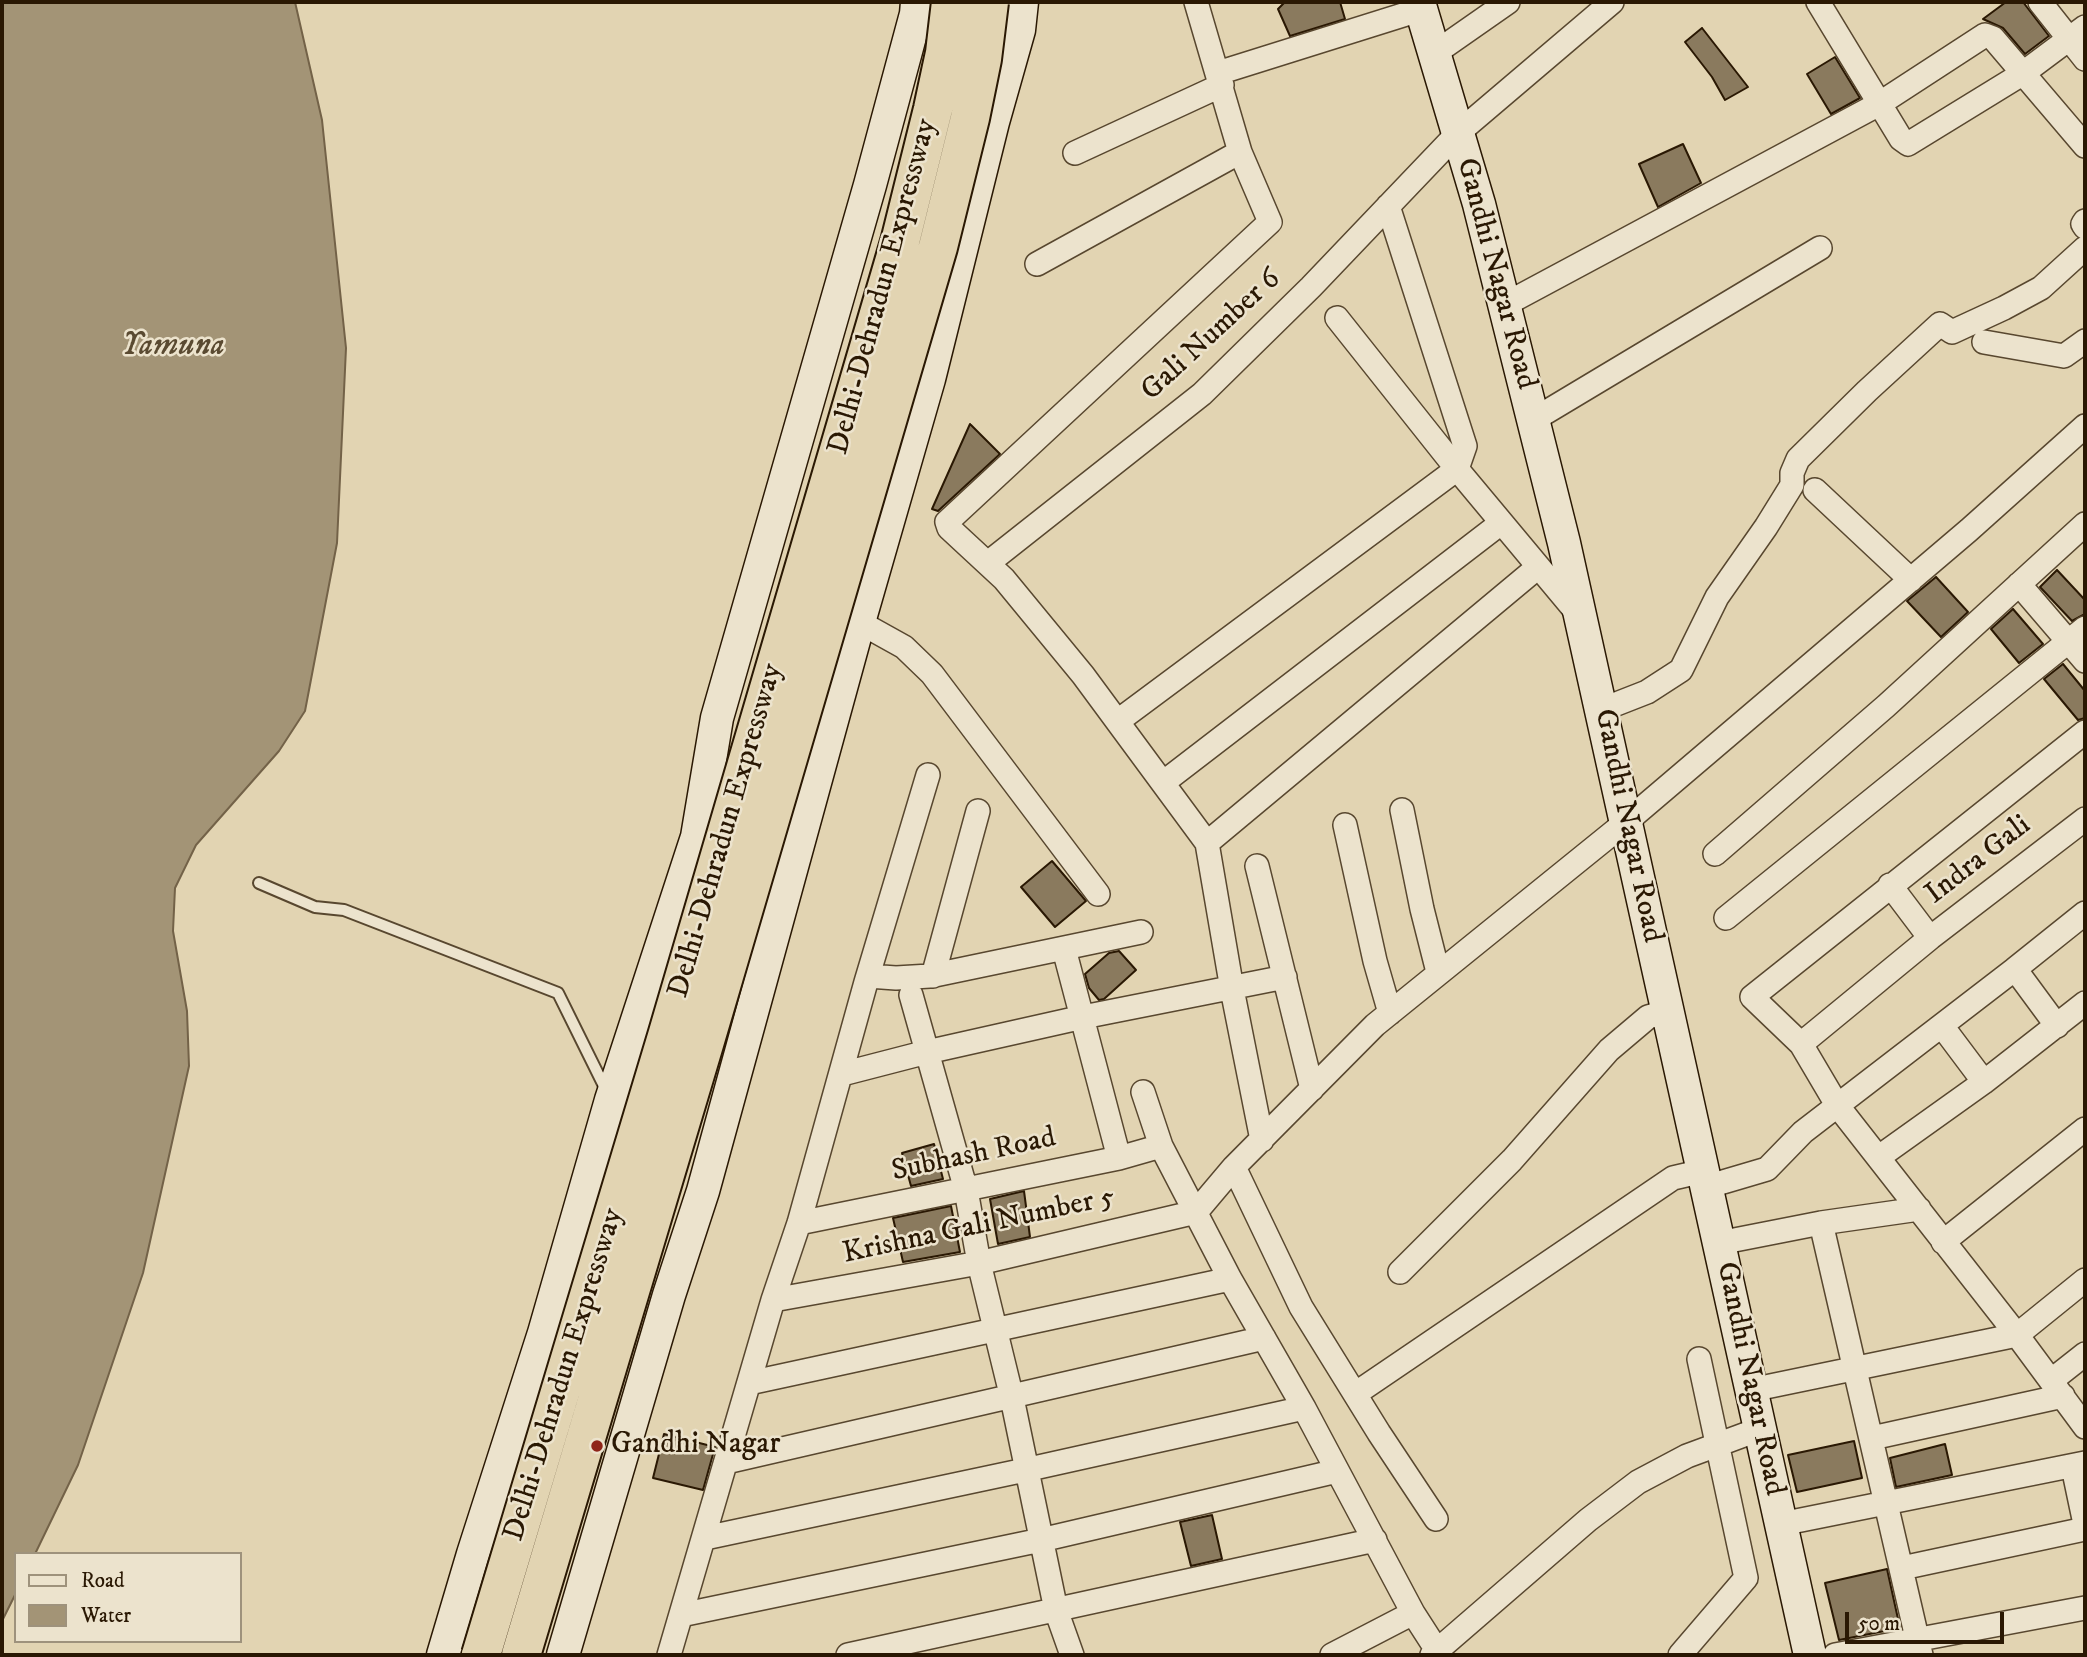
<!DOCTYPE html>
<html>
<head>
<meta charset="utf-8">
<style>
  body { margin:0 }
  #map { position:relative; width:2087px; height:1657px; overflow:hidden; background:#e2d4b2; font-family:"IM FELL DW Pica",serif }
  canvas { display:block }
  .frame { position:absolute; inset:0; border:4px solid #2a1803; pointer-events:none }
  .legend { position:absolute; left:14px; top:1552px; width:228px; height:91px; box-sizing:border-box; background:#ece3cd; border:2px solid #9e927c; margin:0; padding:9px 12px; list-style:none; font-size:21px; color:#2a1803 }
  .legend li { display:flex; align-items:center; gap:14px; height:35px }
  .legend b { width:35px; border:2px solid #9e927c }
  .scale { position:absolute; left:1845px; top:1612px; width:159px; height:32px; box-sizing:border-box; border:4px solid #2a1803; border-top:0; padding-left:9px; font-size:21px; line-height:24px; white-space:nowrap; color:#2a1803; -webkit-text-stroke:5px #ece3cd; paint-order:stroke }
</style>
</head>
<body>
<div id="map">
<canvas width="2087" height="1657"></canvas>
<div class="frame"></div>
<ul class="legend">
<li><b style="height:9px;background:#ece3cd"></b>Road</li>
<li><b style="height:19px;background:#a39476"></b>Water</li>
</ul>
<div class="scale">50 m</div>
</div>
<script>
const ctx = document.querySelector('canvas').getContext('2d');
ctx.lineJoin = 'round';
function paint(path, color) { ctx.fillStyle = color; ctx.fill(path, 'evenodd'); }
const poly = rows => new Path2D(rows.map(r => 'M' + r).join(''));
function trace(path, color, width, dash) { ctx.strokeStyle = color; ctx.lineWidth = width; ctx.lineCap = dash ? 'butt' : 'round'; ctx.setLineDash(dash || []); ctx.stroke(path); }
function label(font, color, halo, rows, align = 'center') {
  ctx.font = font + ' "IM FELL DW Pica",serif'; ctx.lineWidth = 5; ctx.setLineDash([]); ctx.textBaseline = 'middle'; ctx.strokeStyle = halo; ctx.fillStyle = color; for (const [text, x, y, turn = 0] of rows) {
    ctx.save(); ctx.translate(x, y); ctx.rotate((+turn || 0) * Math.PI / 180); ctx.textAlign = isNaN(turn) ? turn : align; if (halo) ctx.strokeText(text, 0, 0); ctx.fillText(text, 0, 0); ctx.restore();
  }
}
const water = poly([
  [2,2,295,2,322,120,346,348,337,543,305,711,279,751,196,845,175,888,173,931,187,1011,189,1066,143,1273,78,1465,35,1554,16,1554,16,1593,2,1621,2,2]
]);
const building = poly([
  [1285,2,1340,2,1345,19,1290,36,1278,9,1285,2],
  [2006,2,2023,2,2049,36,2025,54,2003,28,1983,19,2006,2],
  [1702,28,1748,87,1725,100,1712,77,1685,42,1702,28],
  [1835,57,1860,98,1831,114,1807,74,1835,57],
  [1683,144,1701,183,1658,207,1639,164,1683,144],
  [970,424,1000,454,938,511,932,509,970,424],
  [2057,570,2085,600,2085,614,2072,621,2040,587,2057,570],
  [1936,577,1968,612,1941,637,1907,601,1936,577],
  [2013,609,2043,644,2019,663,1991,629,2013,609],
  [2063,664,2085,691,2085,718,2078,720,2044,679,2063,664],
  [1052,861,1086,901,1055,927,1021,887,1052,861],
  [1119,951,1136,970,1104,999,1099,1000,1089,988,1085,974,1109,953,1119,951],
  [934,1144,943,1179,911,1186,902,1153,934,1144],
  [1024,1191,1030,1237,998,1244,990,1199,1024,1191],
  [951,1206,960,1252,903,1262,893,1218,951,1206],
  [664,1434,715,1447,703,1490,653,1478,664,1434],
  [1854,1441,1862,1478,1797,1492,1788,1455,1854,1441],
  [1945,1444,1952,1475,1896,1487,1890,1458,1945,1444],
  [1212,1515,1222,1559,1191,1566,1180,1522,1212,1515],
  [1887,1569,1900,1628,1839,1640,1825,1583,1887,1569]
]);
const lane = poly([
  [259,883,315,907,344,910,558,993,607,1092]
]);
const street = poly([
  [1196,2,1240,152,1270,222,947,522,949,528,1004,579,1083,675,1207,843,1232,989,1262,1140],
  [1818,2,1901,139,1908,144,2022,74,2085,27],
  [2040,2,2085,59],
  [1435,53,1508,2],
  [1218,73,1422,9],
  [1075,153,1222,85],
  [2085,221,2083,224,2085,227],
  [1037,264,1240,152],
  [1504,305,1879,104,1985,35,1993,38,2085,146],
  [1337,318,1457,469,1578,614],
  [1984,342,2064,356,2085,341],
  [1533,420,1820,248],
  [1815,490,1911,580],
  [988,563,1202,394,1311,287,1458,133,1612,2],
  [2019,584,2085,661],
  [859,622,904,647,932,674,1098,894],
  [1601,710,1647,692,1681,670,1717,597,1766,527,1792,485,1792,473,1798,459,1867,391,1940,324,1952,332,2004,308,2041,288,2085,248],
  [1118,721,1457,469,1465,446,1388,206],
  [2085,732,1752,997,1801,1044,1837,1105,2017,1335,2085,1427],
  [1164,782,1501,523],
  [1402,810,1422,909,1438,972],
  [1345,825,1375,961,1390,1013],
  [1207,843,1538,567],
  [1715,854,1886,706,2085,524],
  [1257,866,1312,1089],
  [1890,885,1930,938,2085,819],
  [1726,918,2085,628],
  [1064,949,1119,1158],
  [868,976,896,978,930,976,1141,932],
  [933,976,978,811],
  [911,995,966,1190,979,1263,1012,1398,1056,1610,1072,1655],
  [1942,1026,1984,1082,2085,1003],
  [2057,1026,2015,969,2085,913],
  [1801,1044,1930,938],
  [842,1074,927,1052,1083,1017,1285,977],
  [1143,1092,1161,1146,1230,1279,1304,1408,1413,1613,1440,1655],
  [1879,1157,1984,1082],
  [1234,1167,1301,1307,1379,1433,1436,1519],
  [1706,1187,1767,1169,1803,1132,2015,969],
  [799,1223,1119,1158,1161,1146],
  [1821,1223,1921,1655],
  [1943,1242,2085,1129],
  [1719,1243,1821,1223,1919,1209],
  [1400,1272,1512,1160,1609,1050,1648,1017,1668,1011],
  [773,1300,979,1263,1196,1212,1234,1167,1375,1025,1626,822,1969,530,2085,426],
  [2052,1380,2085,1354],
  [749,1383,1230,1279],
  [1751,1390,2017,1335,2085,1280],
  [1355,1394,1673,1178,1703,1171],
  [1872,1438,2063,1396],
  [726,1462,1264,1338],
  [2073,1467,2085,1524],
  [1781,1524,2085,1463],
  [705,1538,1025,1470,1304,1408],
  [1902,1568,2085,1529],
  [681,1615,1041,1540,1337,1471],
  [669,1655,773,1300,799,1223,866,982,928,775],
  [848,1655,1375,1540],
  [1332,1655,1413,1613],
  [1432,1655,1588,1520,1638,1482,1687,1456,1760,1429],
  [1680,1655,1746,1578,1699,1359],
  [1835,1655,2085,1608]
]);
const secondary = poly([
  [1419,2,1479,204,1564,543,1810,1655],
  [443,1655,473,1554,544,1333,611,1100,697,837,717,718,870,185,916,14,917,2],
  [563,1655,669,1295,703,1191,859,622,929,379,993,122,1019,30,1022,2]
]);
const highwayBridge = poly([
  [481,1655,668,1033,900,242,933,109,945,53,951,2],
  [521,1655,704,1044,938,247,970,118,982,59,989,2]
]);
const markers = [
  [597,1446,7,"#8f2418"]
];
const streetNames = [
  ["Gandhi Nagar Road",1495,274,75],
  ["Delhi-Dehradun Expressway",884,287,-75],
  ["Gali Number 6",1212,336,-43],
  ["Gandhi Nagar Road",1627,826,78],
  ["Delhi-Dehradun Expressway",727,831,-74],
  ["Indra Gali",1979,861,-38],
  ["Subhash Road",974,1156,-12],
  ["Krishna Gali Number 5",979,1227,-12],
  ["Delhi-Dehradun Expressway",565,1375,-73],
  ["Gandhi Nagar Road",1749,1379,78]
];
const poiNames = [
  ["Gandhi Nagar",611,1446]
];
const waterNames = [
  ["Yamuna",173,347]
];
paint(water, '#a39476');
trace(water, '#736248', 2);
paint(building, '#8a7a5e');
trace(building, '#2a1803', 2);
trace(lane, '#58472f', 14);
trace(street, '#58472f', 26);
trace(secondary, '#2a1803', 35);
trace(lane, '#ece3cd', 10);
trace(street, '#ece3cd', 23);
trace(secondary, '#ece3cd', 32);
trace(highwayBridge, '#2a1803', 42, []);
trace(highwayBridge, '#e2d4b2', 38);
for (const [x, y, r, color] of markers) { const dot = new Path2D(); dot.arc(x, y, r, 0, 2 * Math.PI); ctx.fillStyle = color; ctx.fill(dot); trace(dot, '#ece3cd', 2.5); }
label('30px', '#2a1803', '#ece3cd', streetNames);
label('30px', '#2a1803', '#ece3cd', poiNames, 'left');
label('italic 32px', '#5a4a31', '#ece3cd', waterNames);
</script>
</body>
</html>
